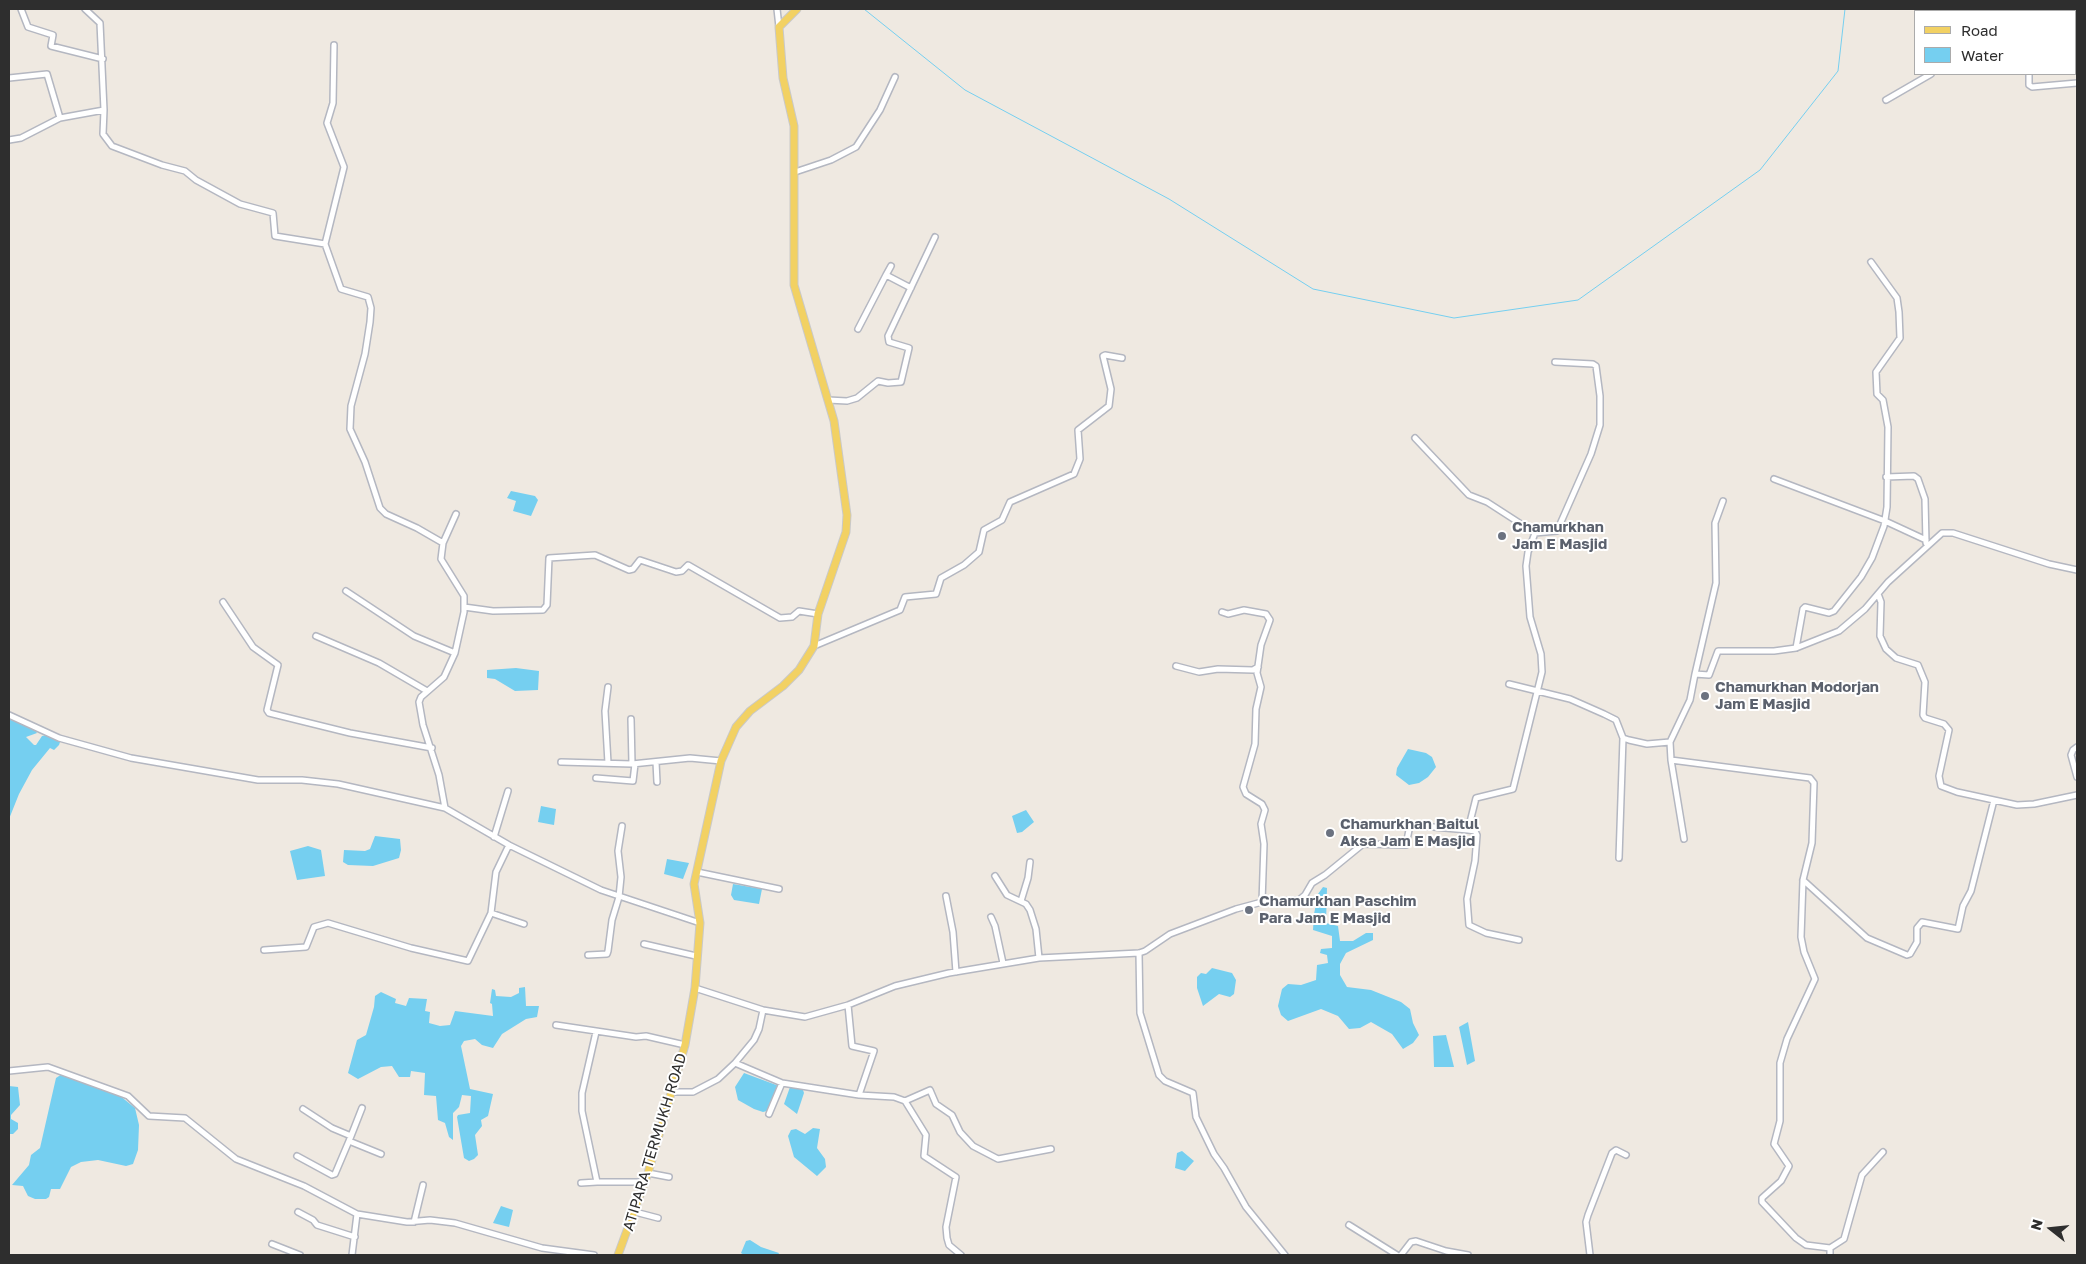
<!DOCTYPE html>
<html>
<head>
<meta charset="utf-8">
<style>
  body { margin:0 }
  #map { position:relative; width:2086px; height:1264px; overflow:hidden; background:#efe9e1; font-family:"Golos Text",sans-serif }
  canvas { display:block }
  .frame { position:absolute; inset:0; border:10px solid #2e2e2e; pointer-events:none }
  .legend { position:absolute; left:1914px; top:10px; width:162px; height:65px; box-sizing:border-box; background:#fff; border:1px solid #ababab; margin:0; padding:6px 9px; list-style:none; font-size:15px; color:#2e2e2e }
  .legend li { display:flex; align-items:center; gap:10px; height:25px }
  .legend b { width:25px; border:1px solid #ababab }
  .north { position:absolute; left:2026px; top:1204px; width:50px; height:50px; -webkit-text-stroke:4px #fff; paint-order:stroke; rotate:286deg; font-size:14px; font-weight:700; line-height:20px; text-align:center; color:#2e2e2e }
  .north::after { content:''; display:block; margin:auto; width:18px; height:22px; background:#2e2e2e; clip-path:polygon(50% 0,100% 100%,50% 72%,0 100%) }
</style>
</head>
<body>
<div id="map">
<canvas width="2086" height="1264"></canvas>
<div class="frame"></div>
<ul class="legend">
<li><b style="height:6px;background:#f2d163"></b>Road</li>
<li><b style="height:14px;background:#75cff0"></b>Water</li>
</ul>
<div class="north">N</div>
</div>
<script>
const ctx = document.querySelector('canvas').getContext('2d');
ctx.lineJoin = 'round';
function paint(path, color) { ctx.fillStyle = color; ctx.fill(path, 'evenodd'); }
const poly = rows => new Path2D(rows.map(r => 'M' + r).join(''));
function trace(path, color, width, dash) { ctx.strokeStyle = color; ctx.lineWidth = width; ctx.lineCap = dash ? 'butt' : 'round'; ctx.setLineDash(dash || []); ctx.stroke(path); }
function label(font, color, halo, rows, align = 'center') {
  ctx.font = font + ' "Golos Text",sans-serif'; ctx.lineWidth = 4; ctx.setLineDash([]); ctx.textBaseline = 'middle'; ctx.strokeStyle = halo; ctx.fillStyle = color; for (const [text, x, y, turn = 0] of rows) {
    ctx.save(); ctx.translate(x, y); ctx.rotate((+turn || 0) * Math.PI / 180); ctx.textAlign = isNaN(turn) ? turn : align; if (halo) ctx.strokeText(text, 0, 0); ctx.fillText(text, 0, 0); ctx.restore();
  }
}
const water = poly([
  [511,491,535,496,538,500,531,516,513,511,516,501,507,498],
  [516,668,539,671,538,690,515,691,495,679,487,678,487,670],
  [9,719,35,730,37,733,26,737,34,745,36,745,42,736,47,735,60,742,59,745,54,750,50,748,32,770,19,794,9,819],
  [1408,749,1426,753,1432,757,1436,767,1428,777,1419,783,1409,785,1396,775,1397,768],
  [541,806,556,809,554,825,538,822],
  [1026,810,1034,822,1022,832,1017,833,1012,816],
  [375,836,400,839,401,850,399,858,373,866,348,865,343,862,344,850,365,851,370,849],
  [308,846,321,850,325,876,297,880,290,851],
  [667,859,689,863,683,879,664,874],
  [733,884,762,889,759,904,734,900,731,895],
  [1323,887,1327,888,1326,923,1338,926,1340,941,1353,941,1366,933,1373,933,1373,940,1346,953,1340,964,1340,975,1347,987,1371,990,1401,1002,1410,1009,1413,1023,1419,1035,1413,1043,1403,1049,1392,1034,1371,1022,1360,1028,1349,1029,1338,1016,1321,1009,1288,1021,1281,1015,1278,1006,1282,989,1288,984,1301,985,1316,980,1317,965,1328,963,1327,955,1320,953,1321,949,1332,948,1332,936,1313,930,1314,914,1318,894],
  [1212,968,1232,973,1236,980,1234,994,1230,997,1219,994,1203,1006,1197,988,1197,977,1201,973,1206,974],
  [525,987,526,1006,539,1006,537,1017,526,1019,502,1034,493,1048,482,1045,475,1039,464,1041,461,1046,470,1089,493,1094,488,1116,481,1120,482,1126,475,1135,478,1155,474,1159,469,1161,464,1158,457,1117,458,1115,470,1113,471,1096,462,1095,459,1107,453,1113,453,1140,449,1137,445,1123,438,1120,436,1096,424,1095,425,1073,411,1071,410,1077,399,1077,392,1066,381,1067,358,1079,348,1073,357,1040,366,1035,374,1007,375,996,381,992,396,999,395,1003,406,1006,409,998,427,999,425,1011,430,1012,429,1023,440,1026,450,1025,455,1011,493,1016,492,1004,490,1003,492,989,495,990,496,996,511,997,519,993,519,988],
  [1468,1022,1475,1061,1467,1065,1459,1027],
  [1446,1035,1454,1067,1434,1067,1433,1036],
  [744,1073,779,1086,767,1111,763,1112,754,1109,738,1100,735,1087],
  [62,1074,119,1095,135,1108,139,1125,138,1150,133,1164,126,1166,98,1160,81,1162,71,1167,60,1189,51,1189,49,1197,46,1199,35,1199,28,1196,23,1186,12,1185,29,1165,31,1155,40,1148,56,1078],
  [9,1086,18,1087,20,1105,11,1115,11,1119,18,1123,18,1129,13,1134,9,1134],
  [790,1087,802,1087,804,1093,797,1114,784,1104],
  [813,1128,820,1129,817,1148,825,1159,826,1167,817,1176,794,1157,788,1136,791,1130,796,1129,805,1134],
  [1182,1151,1194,1161,1185,1171,1175,1168,1177,1153],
  [501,1206,513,1210,509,1227,493,1223],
  [750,1240,761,1247,779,1253,778,1255,744,1255,741,1253,746,1241]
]);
const stream = poly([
  [864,9,965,90,1169,199,1313,289,1454,318,1578,300,1760,170,1838,71,1845,9]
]);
const minor = poly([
  [21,9,28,27,53,35,51,46,103,59],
  [85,9,100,23,104,110],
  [777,9,779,27],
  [2029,74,2029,85,2032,87,2077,83],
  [9,78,47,74,60,118],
  [1886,100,1931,74],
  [9,140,21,138,60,118,104,110,103,134,112,146,162,165,185,171,196,180,240,204,273,213,275,236,325,244,341,289,368,297,371,308,370,322,365,354,351,406,350,429,365,462,380,508,386,514,417,528,443,543,441,559,464,596,464,612,455,653,444,677,421,697,419,702,423,725,439,775,445,808],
  [795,172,831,160,856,147,880,110,895,77],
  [325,244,344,167,327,123,333,103,334,45],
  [891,266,886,275,911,288],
  [858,329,886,275],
  [828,400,847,401,857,398,878,381,888,383,901,382,909,348,889,342,888,336,935,237],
  [1415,438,1469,495,1487,502,1535,533],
  [1886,477,1914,476,1918,479,1925,499,1926,543],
  [1774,479,1885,521,1926,540],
  [443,543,456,514],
  [346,591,414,636,455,653],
  [1878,594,1881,602,1880,636,1886,649,1896,658,1918,665,1925,682,1923,715,1925,718,1944,724,1949,730,1939,776,1941,786,1957,792,2017,805,2034,804,2077,795],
  [223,602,253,647,278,665,267,710,269,713,350,733,432,748],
  [464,607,493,611,543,610,547,605,549,558,595,555,629,570,633,569,640,560,676,572,682,571,688,565,780,618,792,617,799,611,818,614],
  [1222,612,1228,614,1244,610,1266,614,1270,620,1261,645,1257,673,1261,687,1256,709,1255,744,1243,787,1246,794,1262,804,1265,810,1261,824,1264,844,1262,902],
  [316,636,379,663,427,691],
  [814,646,900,610,905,597,936,594,941,578,964,565,979,552,984,530,1002,520,1010,502,1074,474,1080,459,1078,430,1109,406,1111,389,1103,356,1105,355,1122,358],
  [1796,648,1803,609,1805,607,1829,613,1834,611,1861,577,1872,558,1884,526,1887,507,1888,427,1883,400,1877,394,1876,372,1900,338,1899,312,1897,298,1871,262],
  [1176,666,1199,672,1218,669,1253,670,1258,667],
  [1695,674,1716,583,1715,523,1723,501],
  [1509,684,1570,699,1604,714,1616,720,1623,738,1629,740,1647,744,1670,742,1671,760,1810,778,1814,783,1812,843,1803,880,1801,937,1804,952,1815,979,1787,1039,1780,1063,1780,1121,1774,1144,1789,1166,1781,1181,1762,1198,1762,1202,1796,1238,1806,1245,1830,1248,1830,1255],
  [608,687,605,711,608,763],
  [9,715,59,738,131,758,258,780,302,780,338,784,445,808,509,845,601,890,700,923],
  [631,719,632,764],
  [1670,742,1690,700,1695,674,1709,675,1718,651,1774,651,1796,648,1839,631,1865,609,1888,582,1942,533,1953,533,2049,564,2077,570],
  [2077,747,2073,750,2071,755,2077,777],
  [1671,760,1684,839],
  [561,762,632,764,690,758,721,761],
  [656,762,657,782],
  [596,778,633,781,635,764],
  [1468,830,1475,831,1477,835,1475,861,1467,899,1469,925,1486,933,1519,940],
  [494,837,508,791],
  [1619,858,1623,738],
  [697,872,779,889],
  [995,876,1007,895,1026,904,1030,910,1036,929,1039,958],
  [1803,880,1867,938,1907,955,1910,954,1917,942,1917,928,1922,922,1958,929,1963,906,1971,891,1994,800],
  [946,896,953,932,956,972],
  [1021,901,1028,878,1030,862],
  [491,913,524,924],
  [991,917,995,926,1003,963],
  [644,944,696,956],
  [264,950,306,947,314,927,328,923,411,948,468,961,491,913,496,872,509,845],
  [1139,953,1140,1013,1159,1075,1165,1081,1193,1093,1196,1117,1214,1154,1224,1168,1246,1207,1285,1255],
  [588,955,607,954,608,951,612,920,619,897,621,877,618,851,622,826],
  [695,988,763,1010,805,1017,848,1005,895,986,949,973,1039,958,1139,953,1145,951,1170,934,1236,909,1262,902,1299,900,1305,895,1312,883,1325,875,1363,844,1406,845,1410,825,1468,830,1476,798,1513,789,1542,672,1541,654,1530,617,1526,566,1528,552,1535,533,1557,531,1591,454,1600,425,1600,396,1596,366,1593,364,1555,362],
  [848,1005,852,1046,874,1051,859,1095],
  [556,1025,636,1037,646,1036,685,1045],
  [596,1032,582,1093,582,1111,597,1182,645,1182],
  [735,1063,754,1040,759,1029,763,1010],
  [9,1071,48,1067,128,1096,149,1116,185,1118,236,1159,304,1186,357,1214,407,1222,430,1220,455,1223,542,1248,594,1255],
  [673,1092,693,1092,718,1079,735,1063,782,1083,859,1095,894,1097,905,1101,926,1135,924,1156,956,1177,946,1227,947,1238,949,1245,961,1255],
  [905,1101,930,1090,936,1104,952,1115,960,1132,973,1146,998,1159,1051,1149],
  [303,1109,332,1128,351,1136,349,1141],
  [769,1114,782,1083],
  [351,1136,362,1108],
  [297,1156,332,1175,335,1174,349,1141,381,1154],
  [648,1173,669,1177],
  [581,1183,597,1182],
  [298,1212,313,1220,317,1225,355,1237],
  [635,1212,658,1218],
  [414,1222,423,1185],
  [1349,1225,1397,1255],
  [272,1244,300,1255],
  [1830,1248,1844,1239,1862,1175,1883,1152],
  [352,1255,357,1214],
  [1401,1255,1411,1242,1416,1241,1446,1251,1468,1255],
  [1590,1255,1586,1222,1588,1215,1612,1153,1616,1150,1626,1155]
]);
const major = poly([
  [618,1255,648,1173,685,1045,695,988,700,923,694,884,721,761,736,727,750,711,783,686,799,670,814,646,818,614,846,532,847,515,834,421,794,285,794,126,783,78,779,27,797,9]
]);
const markers = [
  [1502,536,5,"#6b7280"],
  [1705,696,5,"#6b7280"],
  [1330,833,5,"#6b7280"],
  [1249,910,5,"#6b7280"]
];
const worshipNames = [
  ["Chamurkhan",1512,527],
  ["Jam E Masjid",1512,544],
  ["Chamurkhan Modorjan",1715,687],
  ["Jam E Masjid",1715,704],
  ["Chamurkhan Baitul",1340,824],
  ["Aksa Jam E Masjid",1340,841],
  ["Chamurkhan Paschim",1259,901],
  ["Para Jam E Masjid",1259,918]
];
const streetNames = [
  ["ATIPARA TERMUKH ROAD",655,1142,-73]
];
paint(water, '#75cff0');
trace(stream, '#75cff0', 1);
trace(minor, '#b4b7c1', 8);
trace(major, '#c9c9c9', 9);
trace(minor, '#fff', 5);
trace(major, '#f2d163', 7);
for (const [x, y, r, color] of markers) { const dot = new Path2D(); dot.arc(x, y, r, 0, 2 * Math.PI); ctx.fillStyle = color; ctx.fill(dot); trace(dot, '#fff', 2); }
label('bold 15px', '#5b616d', '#fff', worshipNames, 'left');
label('15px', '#2e2e2e', '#fff', streetNames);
</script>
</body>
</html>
